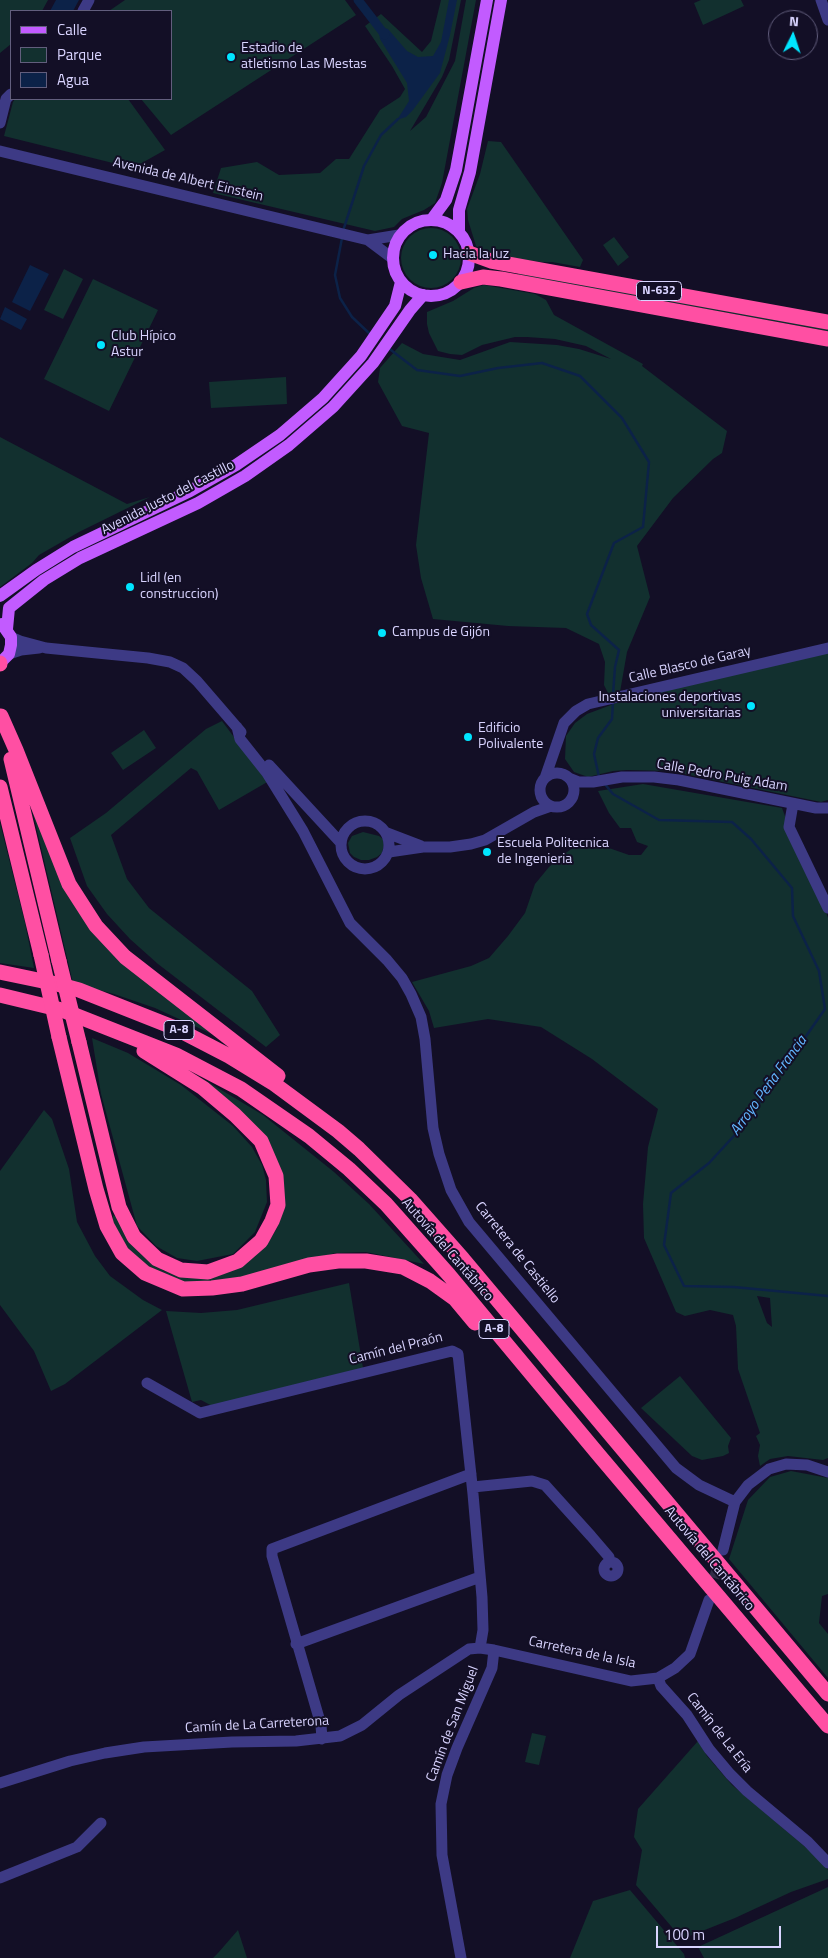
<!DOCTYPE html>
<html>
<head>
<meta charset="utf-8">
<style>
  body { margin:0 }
  #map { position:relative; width:828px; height:1958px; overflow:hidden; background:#130f26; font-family:"Titillium Web",sans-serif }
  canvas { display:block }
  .legend { position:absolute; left:10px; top:10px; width:162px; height:90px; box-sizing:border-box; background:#130f26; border:1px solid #625e7d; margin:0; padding:6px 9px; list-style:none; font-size:15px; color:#d9d4ff }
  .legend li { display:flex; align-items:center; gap:10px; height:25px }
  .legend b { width:25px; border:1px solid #625e7d }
  .north { position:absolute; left:768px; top:10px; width:50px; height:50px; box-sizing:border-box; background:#130f26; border:1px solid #625e7d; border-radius:50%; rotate:4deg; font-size:14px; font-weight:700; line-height:20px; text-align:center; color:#d9d4ff }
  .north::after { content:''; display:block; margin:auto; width:18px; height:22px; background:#00e5ff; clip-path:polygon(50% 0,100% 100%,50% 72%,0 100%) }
  .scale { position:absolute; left:656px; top:1926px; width:125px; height:22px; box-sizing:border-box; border:2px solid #d9d4ff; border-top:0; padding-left:6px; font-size:15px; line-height:18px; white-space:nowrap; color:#d9d4ff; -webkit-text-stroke:4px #130f26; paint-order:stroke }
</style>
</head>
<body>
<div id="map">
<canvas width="828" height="1958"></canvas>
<ul class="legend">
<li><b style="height:6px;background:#c25bff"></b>Calle</li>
<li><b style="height:14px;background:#12302f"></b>Parque</li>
<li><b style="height:14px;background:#0c2248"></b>Agua</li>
</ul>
<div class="north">N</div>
<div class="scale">100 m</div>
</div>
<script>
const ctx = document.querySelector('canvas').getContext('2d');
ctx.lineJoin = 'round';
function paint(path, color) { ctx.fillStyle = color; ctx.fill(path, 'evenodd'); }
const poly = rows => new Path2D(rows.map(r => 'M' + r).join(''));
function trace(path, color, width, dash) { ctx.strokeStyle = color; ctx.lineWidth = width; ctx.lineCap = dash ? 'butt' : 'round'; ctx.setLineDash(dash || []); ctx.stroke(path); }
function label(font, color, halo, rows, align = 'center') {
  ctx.font = font + ' "Titillium Web",sans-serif'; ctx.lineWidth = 4; ctx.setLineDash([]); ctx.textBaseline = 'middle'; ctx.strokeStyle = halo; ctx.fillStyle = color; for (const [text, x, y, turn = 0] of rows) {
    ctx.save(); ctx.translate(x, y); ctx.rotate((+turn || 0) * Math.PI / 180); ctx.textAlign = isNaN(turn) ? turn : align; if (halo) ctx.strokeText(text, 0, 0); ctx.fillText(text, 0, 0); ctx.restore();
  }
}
const green = poly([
  [0,0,48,0,42,11,11,11,11,44,0,53],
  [125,0,345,0,356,15,171,135,141,99,171,99,171,11,109,11],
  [441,0,461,0,449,60,442,77,410,131,426,117,455,61,466,0,476,0,442,183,435,203,424,210,402,219,394,227,375,231,213,193,221,168,257,162,279,175,320,173,336,159,349,159,380,110,400,97,405,89,392,66,365,26,381,14,422,52,431,41],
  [701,0,741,0,744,6,703,25,694,3],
  [15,99,128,99,165,150,133,168,4,136,13,102],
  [488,141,501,142,583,260,580,267,552,262,541,262,505,257,484,252,476,246,468,220,467,209,480,174],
  '401 258a30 30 0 1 1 60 0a30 30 0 1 1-60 0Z',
  [614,237,629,257,618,266,603,245],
  [64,269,83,279,63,319,44,310],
  [518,271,828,327,828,331,518,275],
  [93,279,158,310,109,411,44,379],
  [484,285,535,294,546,300,554,315,643,364,642,366,727,431,722,453,713,459,673,498,637,546,650,597,627,652,620,692,608,693,604,685,605,662,599,644,566,628,508,626,433,619,421,578,416,545,429,433,402,426,378,382,380,368,402,343,423,354,460,360,510,342,557,345,579,349,611,359,586,346,555,339,527,337,515,337,482,345,462,355,450,354,438,351,429,333,427,324,427,312,453,301,474,288],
  [286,377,287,404,211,408,209,382],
  [0,437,127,504,150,497,79,532,39,555,32,563,0,587],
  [828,653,828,800,821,802,670,771,627,770,613,771,588,777,574,772,565,759,566,736,575,723,587,714,627,699],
  [222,721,251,760,269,781,219,810,197,771,191,768,111,835,127,879,149,908,252,991,280,1035,266,1047,158,964,130,939,107,914,87,886,70,838,106,813,206,729],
  [144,730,156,748,123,770,111,753],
  [643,784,782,808,789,827,817,885,828,918,828,1458,823,1460,788,1456,770,1459,760,1466,758,1456,760,1445,756,1436,760,1433,738,1369,736,1326,733,1315,710,1310,685,1316,676,1312,644,1238,643,1204,648,1147,658,1109,592,1059,541,1027,488,1019,434,1028,429,1011,412,982,471,966,489,958,508,936,525,913,535,884,549,867,561,856,579,844,589,841,629,855,641,855,648,846,637,842,631,828,620,828,609,813,598,791],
  [757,1296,770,1298,772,1327,767,1323],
  [31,805,102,938,225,1040,155,1008,114,994,73,983],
  [0,823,25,923,34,968,0,963],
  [363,832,379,836,383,839,384,845,382,853,377,857,369,860,361,860,354,857,350,853,348,843,352,836],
  [92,1038,128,1053,181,1085,233,1126,252,1147,262,1165,266,1180,267,1202,255,1232,233,1254,197,1261,177,1258,156,1246,137,1226,101,1094],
  [203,1079,263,1115,334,1172,369,1204,424,1264,366,1252,335,1253,253,1275,194,1284,168,1279,134,1257,118,1236,113,1221,113,1215,117,1217,128,1239,145,1258,164,1271,189,1277,270,1240,277,1228,284,1209,283,1174,205,1083],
  [44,1110,52,1119,69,1169,77,1222,95,1256,110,1276,143,1300,162,1310,65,1384,51,1391,34,1351,0,1305,0,1171],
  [349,1283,363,1368,212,1406,201,1400,192,1402,166,1311,201,1313,237,1310],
  [680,1376,731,1438,728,1446,729,1453,723,1456,702,1460,692,1456,641,1408],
  [791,1471,828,1478,828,1594,822,1596,819,1623,828,1634,828,1678,729,1559,748,1500,770,1477],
  [532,1733,546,1736,539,1765,525,1762],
  [698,1741,707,1756,732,1785,822,1861,828,1870,828,1879,791,1892,735,1918,682,1939,636,1885,642,1850,634,1837,638,1809],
  [828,1887,828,1958,704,1958,698,1947],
  [630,1890,684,1954,685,1958,570,1958,593,1901],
  [238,1930,247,1958,213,1958,218,1953]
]);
const water = poly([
  [56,0,79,0,73,11,50,11],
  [449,0,457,0,450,35,440,73,413,110,406,117,397,120,409,101,407,83,380,39,378,26,388,29,407,51,418,57,433,56,441,42],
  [30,265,49,274,30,311,12,302],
  [5,307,27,319,21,330,0,319]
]);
const stream = poly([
  [343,231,364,166,381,135,398,119],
  [342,238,335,275,340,298,352,317,371,335],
  [387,347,417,370,460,376,498,368,542,363,580,376,622,418,649,462,643,527,614,543,587,614,591,625,619,650,615,667,613,695],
  [599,777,594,754,598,738,612,719,613,701],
  [604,783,613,794,659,820,732,822,751,839,792,888,793,916,819,971,825,1009,743,1126,709,1163,671,1193,664,1245,684,1286,734,1287,828,1296]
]);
const canal = poly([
  [358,0,385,35]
]);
const minorTunnel = poly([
  [710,1594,720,1559]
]);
const minor = poly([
  [821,0,828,20],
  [83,11,89,0],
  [0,123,6,99,11,94],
  [0,151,368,240,392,258],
  [368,240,399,235],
  [11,637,20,641,46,648,148,658,170,662,183,668,197,681,241,732],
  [9,654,21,650,39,648],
  [237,727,240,739,267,773,303,831,350,923,387,960,402,978,411,994,421,1017,425,1039,433,1128,439,1154,451,1190,469,1222,676,1468,699,1485,735,1502],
  [269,765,341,843],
  '540 790a17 17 0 1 1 34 0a17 17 0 1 1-34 0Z',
  [545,778,564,723,576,711,588,704,828,648],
  [569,778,579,782,593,782,622,777,654,777,679,780,816,808,828,808],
  [793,804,789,827,828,908],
  '341 845a24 24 0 1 1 48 0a24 24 0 1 1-48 0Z',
  [387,833,421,846],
  [389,852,423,847,450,847,471,844,485,840,534,812,551,806],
  [147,1383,200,1413,452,1351,458,1354,473,1494,482,1597,483,1630,480,1648],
  [473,1487,532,1481,545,1485,591,1536,609,1557,610,1562],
  [723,1550,735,1502,748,1485,769,1469,786,1464,807,1465,828,1472],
  '604 1569a7 7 0 1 1 14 0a7 7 0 1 1-14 0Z',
  [296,1644,480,1577],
  [658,1678,661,1686,687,1715,709,1749,730,1774,747,1791,808,1842,828,1863],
  [322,1739,321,1725,272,1556,272,1549,471,1474],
  [0,1783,70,1761,105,1753,144,1747,232,1742,296,1741,340,1736,362,1725,399,1695,469,1649,480,1648,494,1650,631,1681,658,1678,675,1668,690,1654,709,1600],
  [0,1878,77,1847,101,1823],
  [461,1958,442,1855,441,1804,447,1775,457,1748,492,1668,494,1650]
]);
const major = poly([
  [432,219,446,200,456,170,487,0],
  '393 258a38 38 0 1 1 76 0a38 38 0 1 1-76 0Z',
  [459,232,459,210,470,172,501,0],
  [0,596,36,570,73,547,190,491,236,465,280,435,323,398,361,356,395,306,401,282],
  [7,629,9,608,44,580,80,558,198,503,245,476,289,445,333,407,373,363,410,310,423,295],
  [0,663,9,654,11,645,11,637,2,624]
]);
const highway = poly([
  [469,253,491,261,828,322],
  [461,282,483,277,501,279,828,339],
  [0,664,0,663],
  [1,716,16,750,69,884,96,926,125,957,278,1076],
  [11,759,59,961],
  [0,787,41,955],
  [0,972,57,984,79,990,175,1028,229,1056,273,1083,338,1131,359,1149,410,1199,463,1259,828,1694],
  [0,995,62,1010,176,1055,241,1089,309,1136,349,1169,386,1204,449,1275,598,1454,828,1726],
  [59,1037,96,1189,107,1226,122,1253,145,1273,183,1289,212,1288,242,1284,309,1265,338,1261,366,1261,403,1267,430,1281,455,1299,475,1323],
  [79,1042,119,1207,134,1237,157,1259,181,1270,208,1272,238,1261,261,1241,272,1221,278,1205,276,1176,261,1141,235,1115,203,1088,144,1051]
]);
const highwayBridge = poly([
  [41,955,59,1037],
  [59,961,79,1042]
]);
const markers = [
  [231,57,5,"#00e5ff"],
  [433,255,5,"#00e5ff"],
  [101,345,5,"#00e5ff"],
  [130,587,5,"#00e5ff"],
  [382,633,5,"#00e5ff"],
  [751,706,5,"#00e5ff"],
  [468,737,5,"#00e5ff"],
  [487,852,5,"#00e5ff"]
];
const shields = [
  [659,291,45],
  [179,1030,30],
  [494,1329,30]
];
const shieldNames = [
  ["N-632",659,291],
  ["A-8",179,1030],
  ["A-8",494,1329]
];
const poiNames = [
  ["Estadio de",241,49],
  ["atletismo Las Mestas",241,65],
  ["Hacia la luz",443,255],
  ["Club Hípico",111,337],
  ["Astur",111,353],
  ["Lidl (en",140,579],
  ["construccion)",140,595],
  ["Campus de Gijón",392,633],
  ["Instalaciones deportivas",741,698,"right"],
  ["universitarias",741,714,"right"],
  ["Edificio",478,729],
  ["Polivalente",478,745],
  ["Escuela Politecnica",497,844],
  ["de Ingenieria",497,860]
];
const streetNames = [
  ["Avenida de Albert Einstein",188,180,13],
  ["Avenida Justo del Castillo",168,498,-27],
  ["Calle Blasco de Garay",690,665,-13],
  ["Calle Pedro Puig Adam",722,776,10],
  ["Autovía del Cantábrico",447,1250,49],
  ["Carretera de Castiello",517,1253,51],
  ["Camín del Praón",396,1349,-14],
  ["Autovía del Cantábrico",709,1559,50],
  ["Carretera de la Isla",582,1653,12],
  ["Camín de San Miguel",453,1724,-69],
  ["Camín de La Carreterona",257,1725,-3],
  ["Camín de La Ería",719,1733,52]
];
const waterNames = [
  ["Arroyo Peña Francia",769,1086,-54]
];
paint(green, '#12302f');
paint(water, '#0c2248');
trace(stream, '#0c2248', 2.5);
trace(canal, '#0c2248', 9);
trace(minorTunnel, '#312d47', 11, [11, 5.5]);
trace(minor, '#3d3a85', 11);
trace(major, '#c25bff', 12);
trace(highway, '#ff4fa3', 15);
trace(highwayBridge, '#ff4fa3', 15);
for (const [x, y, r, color] of markers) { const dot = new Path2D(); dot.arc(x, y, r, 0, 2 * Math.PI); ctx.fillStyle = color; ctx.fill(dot); trace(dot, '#130f26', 2); }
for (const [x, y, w] of shields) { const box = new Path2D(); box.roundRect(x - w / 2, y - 9.5, w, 19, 4); ctx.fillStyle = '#130f26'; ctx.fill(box); trace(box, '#d9d4ff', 1); }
label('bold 12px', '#d9d4ff', null, shieldNames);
label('14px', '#d9d4ff', '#130f26', poiNames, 'left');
label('14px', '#d9d4ff', '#130f26', streetNames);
label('italic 15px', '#62b6ff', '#130f26', waterNames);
</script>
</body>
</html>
